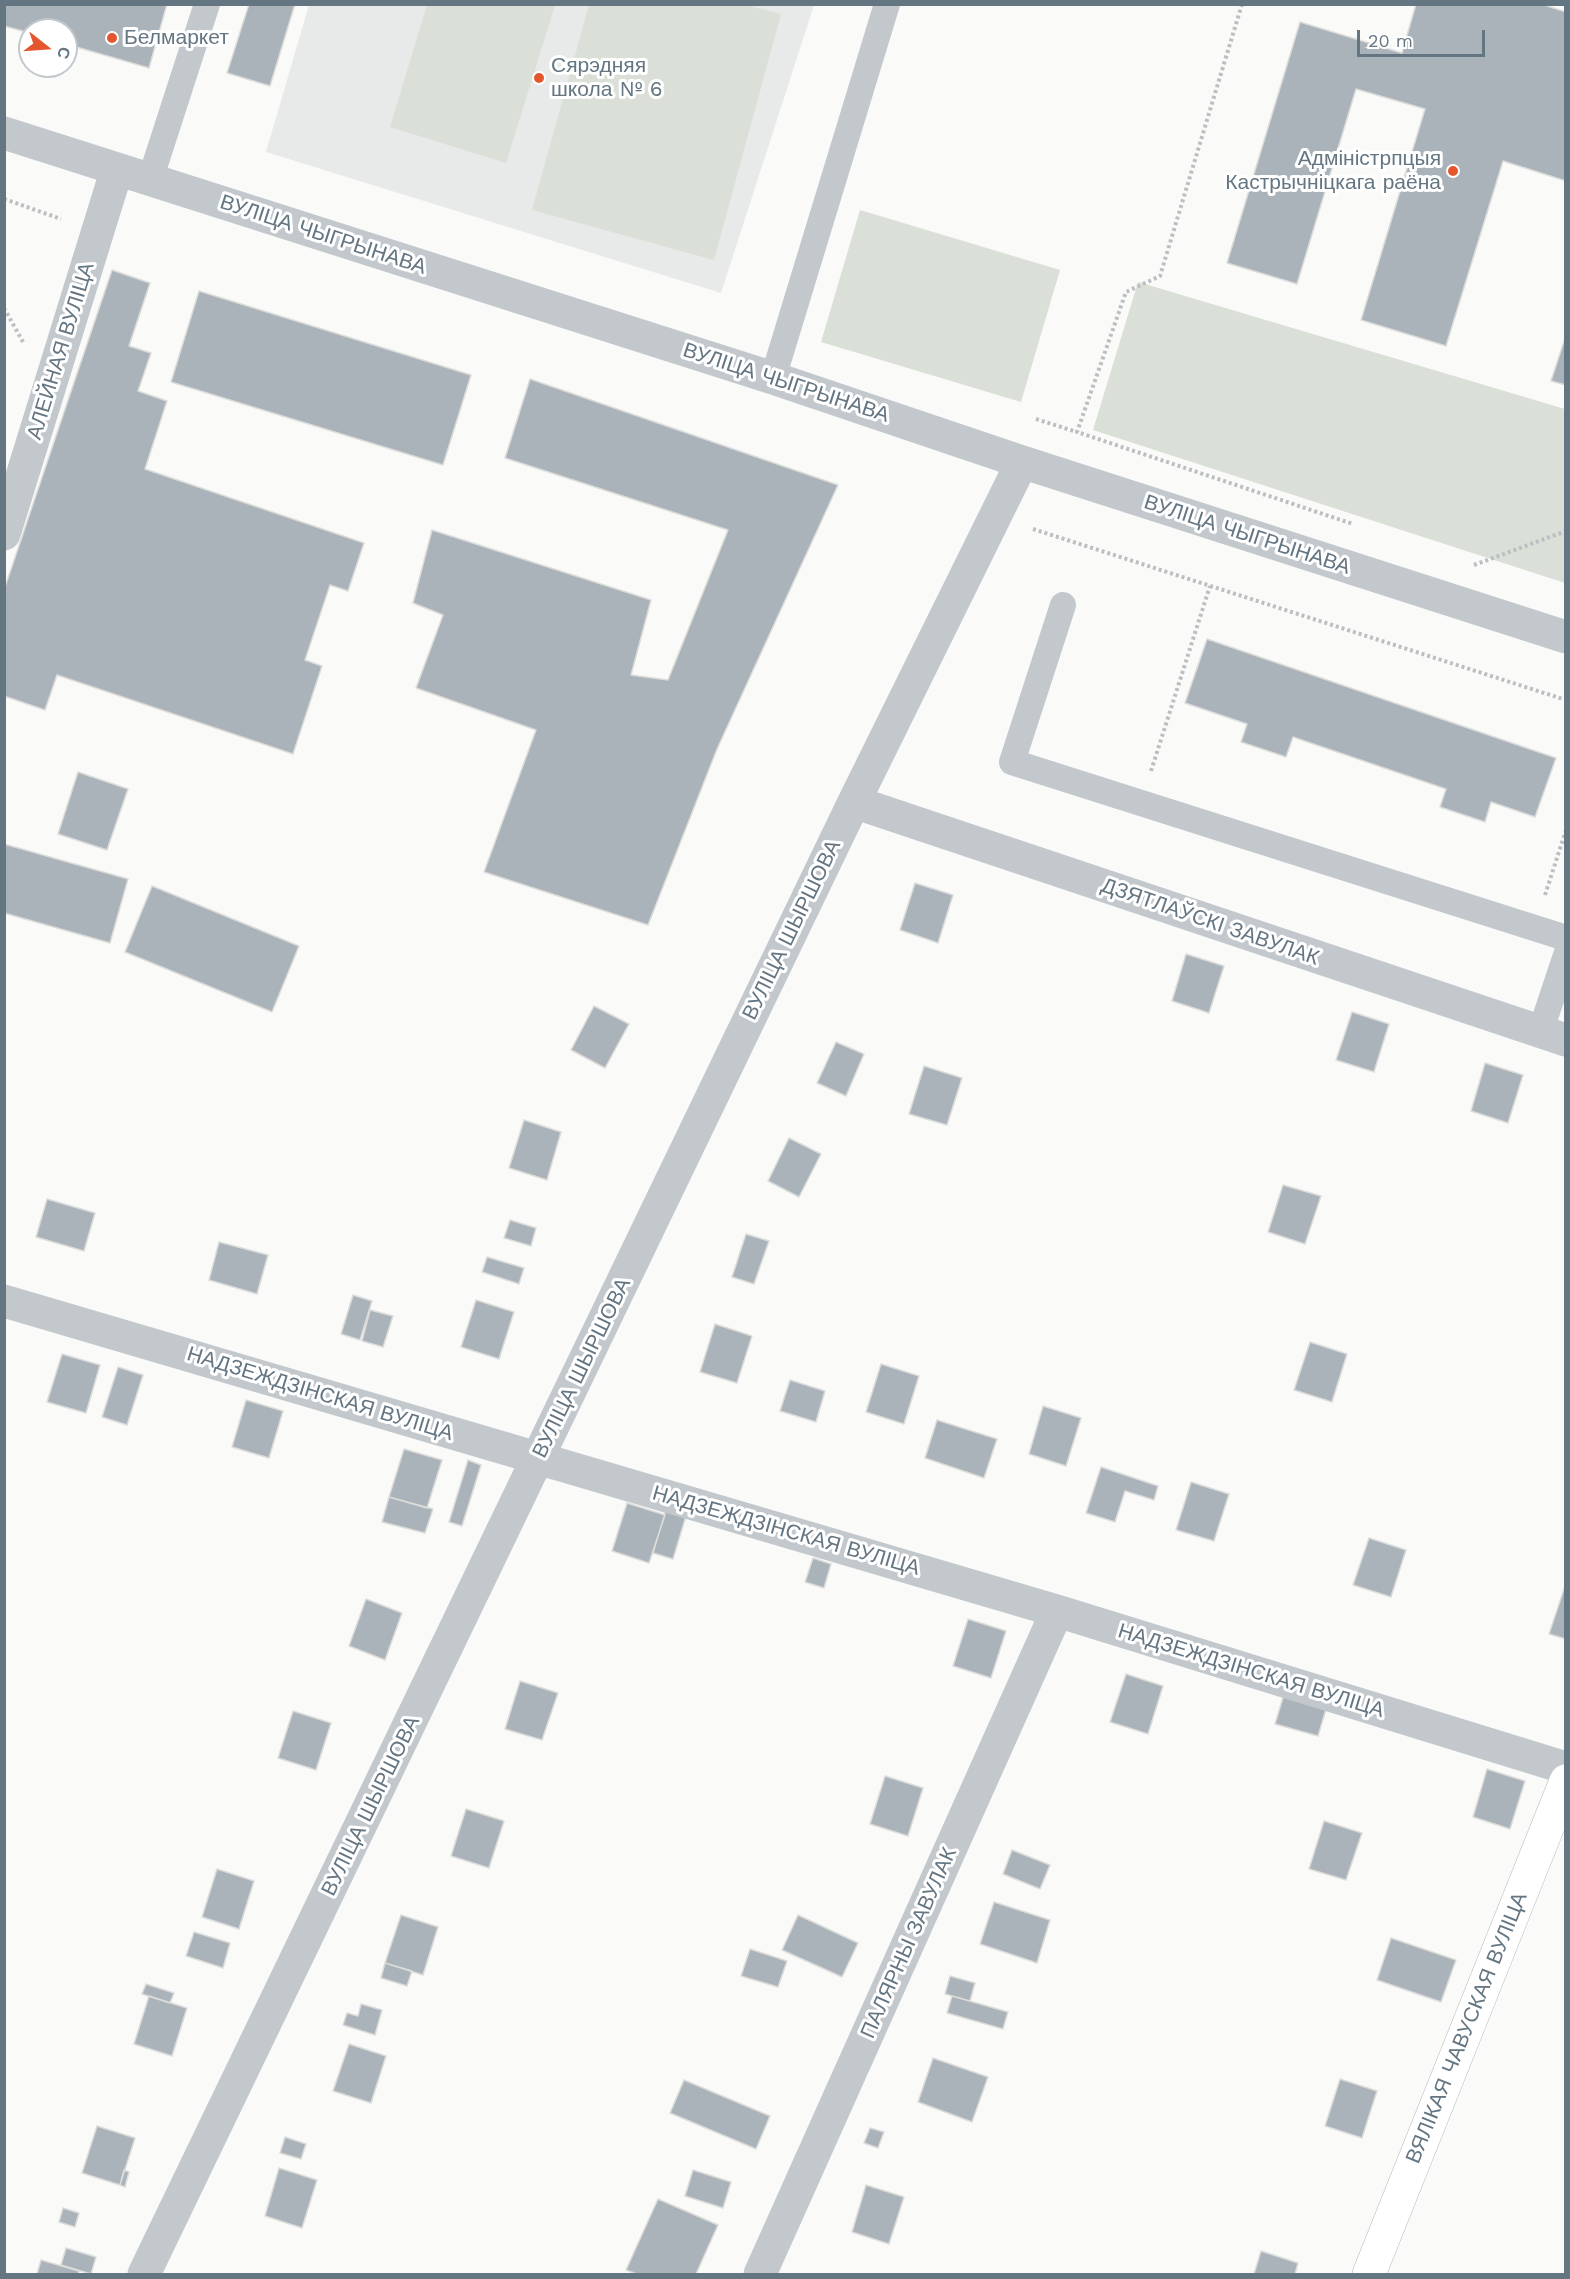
<!DOCTYPE html>
<html>
<head>
<meta charset="utf-8">
<style>
  body { margin:0 }
  #map { position:relative; width:1570px; height:2279px; overflow:hidden; background:#fafaf8; font-family:"Work Sans",sans-serif }
  canvas { display:block }
  .frame { position:absolute; inset:0; border:6px solid #657683; pointer-events:none }
  .north { position:absolute; left:18px; top:18px; width:60px; height:60px; box-sizing:border-box; background:#fff; border:2px solid #c1c8cd; border-radius:50%; rotate:107deg; font-size:16px; font-weight:700; line-height:24px; text-align:center; color:#657683 }
  .north::after { content:''; display:block; margin:auto; width:21px; height:27px; background:#e4572e; clip-path:polygon(50% 0,100% 100%,50% 72%,0 100%) }
  .scale { position:absolute; left:1357px; top:30px; width:128px; height:27px; box-sizing:border-box; border:3px solid #657683; border-top:0; padding-left:8px; font-size:18px; line-height:21px; white-space:nowrap; color:#657683; -webkit-text-stroke:4px #fff; paint-order:stroke }
</style>
</head>
<body>
<div id="map">
<canvas width="1570" height="2279"></canvas>
<div class="frame"></div>
<div class="north">С</div>
<div class="scale">20 m</div>
</div>
<script>
const ctx = document.querySelector('canvas').getContext('2d');
ctx.lineJoin = 'round';
function paint(path, color) { ctx.fillStyle = color; ctx.fill(path, 'evenodd'); }
const poly = rows => new Path2D(rows.map(r => 'M' + r).join(''));
function trace(path, color, width, dash) { ctx.strokeStyle = color; ctx.lineWidth = width; ctx.lineCap = dash ? 'butt' : 'round'; ctx.setLineDash(dash || []); ctx.stroke(path); }
function label(font, color, halo, rows, align = 'center') {
  ctx.font = font + ' "Work Sans",sans-serif'; ctx.lineWidth = 6; ctx.setLineDash([]); ctx.textBaseline = 'middle'; ctx.strokeStyle = halo; ctx.fillStyle = color; for (const [text, x, y, turn = 0] of rows) {
    ctx.save(); ctx.translate(x, y); ctx.rotate((+turn || 0) * Math.PI / 180); ctx.textAlign = isNaN(turn) ? turn : align; if (halo) ctx.strokeText(text, 0, 0); ctx.fillText(text, 0, 0); ctx.restore();
  }
}
const built = poly([
  [309,5,814,5,721,293,266,152]
]);
const green = poly([
  [427,5,555,5,506,163,390,127],
  [589,5,746,5,781,14,714,260,532,210],
  [860,210,1060,270,1021,402,821,342],
  [1138,282,1565,409,1565,583,1093,430]
]);
const building = poly([
  [4,4,167,4,149,68,66,44,66,30,30,30,30,33,4,26,4,4],
  [249,4,295,4,270,86,227,73,249,4],
  [1416,4,1541,4,1566,12,1566,181,1503,161,1446,346,1361,320,1425,109,1356,89,1297,284,1227,263,1300,22,1402,53,1416,4],
  [112,270,150,283,129,346,151,353,138,391,167,401,145,469,364,543,348,591,330,585,305,660,322,666,293,754,57,675,45,710,4,696,4,590,112,270],
  [199,291,471,375,443,465,171,382,199,291],
  [1566,335,1566,385,1551,381,1566,335],
  [530,379,838,485,717,749,648,925,484,872,536,730,416,688,443,615,413,603,432,530,651,600,631,675,668,680,728,530,505,458,530,379],
  [1207,639,1556,758,1535,817,1491,802,1485,822,1440,807,1446,789,1293,737,1286,757,1241,742,1247,724,1185,703,1207,639],
  [78,772,128,789,107,850,58,834,78,772],
  [4,844,128,879,110,943,4,913,4,844],
  [915,883,953,895,938,943,900,930,915,883],
  [152,886,299,946,272,1012,125,952,152,886],
  [1186,954,1224,966,1209,1013,1172,1001,1186,954],
  [594,1006,629,1024,605,1068,571,1050,594,1006],
  [1352,1012,1389,1024,1374,1072,1336,1060,1352,1012],
  [836,1042,864,1054,846,1096,817,1083,836,1042],
  [1485,1063,1523,1075,1508,1123,1471,1111,1485,1063],
  [924,1066,962,1078,947,1125,909,1114,924,1066],
  [524,1120,561,1132,547,1180,509,1168,524,1120],
  [789,1138,821,1154,799,1197,768,1181,789,1138],
  [1283,1185,1321,1196,1305,1244,1268,1232,1283,1185],
  [47,1199,95,1213,84,1251,36,1237,47,1199],
  [510,1220,536,1228,531,1246,504,1238,510,1220],
  [746,1234,769,1241,754,1284,732,1277,746,1234],
  [219,1242,268,1255,257,1294,209,1280,219,1242],
  [487,1257,524,1268,519,1284,482,1272,487,1257],
  [353,1295,372,1301,360,1340,341,1334,353,1295],
  [476,1300,514,1312,499,1359,461,1347,476,1300],
  [370,1310,393,1316,383,1347,362,1341,370,1310],
  [715,1324,752,1336,737,1383,700,1372,715,1324],
  [1310,1342,1347,1354,1332,1402,1294,1390,1310,1342],
  [62,1354,100,1365,86,1413,47,1402,62,1354],
  [881,1364,919,1376,904,1424,866,1412,881,1364],
  [118,1367,143,1375,127,1425,102,1417,118,1367],
  [790,1380,825,1391,816,1422,780,1411,790,1380],
  [246,1400,283,1411,269,1458,232,1447,246,1400],
  [1043,1406,1081,1418,1066,1466,1029,1454,1043,1406],
  [937,1420,997,1439,984,1478,925,1458,937,1420],
  [404,1449,442,1460,427,1508,389,1497,404,1449],
  [468,1460,481,1465,462,1526,449,1522,468,1460],
  [1101,1467,1158,1486,1154,1500,1125,1491,1115,1522,1086,1513,1101,1467],
  [1191,1482,1229,1494,1214,1541,1176,1530,1191,1482],
  [389,1497,433,1509,425,1533,382,1522,389,1497],
  [627,1503,665,1515,649,1563,612,1551,627,1503],
  [666,1510,686,1516,673,1559,653,1553,666,1510],
  [1369,1538,1406,1550,1391,1597,1353,1585,1369,1538],
  [813,1558,831,1564,824,1588,805,1582,813,1558],
  [1565,1586,1566,1586,1566,1639,1549,1634,1565,1586],
  [366,1599,402,1613,385,1660,349,1646,366,1599],
  [968,1619,1006,1631,991,1678,953,1666,968,1619],
  [1126,1674,1163,1686,1148,1734,1110,1722,1126,1674],
  [520,1681,558,1693,542,1740,505,1729,520,1681],
  [1284,1694,1327,1706,1318,1736,1275,1724,1284,1694],
  [293,1711,331,1723,316,1770,278,1758,293,1711],
  [1487,1769,1525,1781,1510,1829,1473,1817,1487,1769],
  [885,1776,923,1788,908,1836,870,1824,885,1776],
  [466,1809,504,1821,489,1868,451,1856,466,1809],
  [1324,1821,1362,1833,1346,1880,1309,1869,1324,1821],
  [1012,1850,1050,1865,1040,1889,1003,1874,1012,1850],
  [217,1869,254,1881,239,1929,202,1917,217,1869],
  [994,1902,1050,1920,1037,1963,980,1944,994,1902],
  [401,1915,438,1927,423,1975,385,1963,401,1915],
  [798,1915,858,1943,842,1977,782,1950,798,1915],
  [194,1932,230,1943,223,1968,186,1956,194,1932],
  [1391,1938,1456,1960,1441,2002,1377,1980,1391,1938],
  [750,1949,787,1961,778,1987,741,1976,750,1949],
  [385,1963,412,1971,407,1986,381,1978,385,1963],
  [950,1976,975,1983,970,2001,945,1994,950,1976],
  [146,1984,174,1993,170,2003,142,1994,146,1984],
  [149,1996,187,2008,172,2056,134,2044,149,1996],
  [952,1996,1008,2012,1003,2029,947,2013,952,1996],
  [361,2004,382,2010,375,2035,343,2025,347,2013,358,2016,361,2004],
  [349,2044,386,2056,371,2103,333,2091,349,2044],
  [933,2058,988,2077,972,2122,918,2102,933,2058],
  [1340,2079,1377,2091,1362,2138,1325,2126,1340,2079],
  [684,2080,770,2116,756,2149,670,2113,684,2080],
  [97,2126,135,2138,120,2185,82,2173,97,2126],
  [870,2128,884,2132,878,2148,864,2143,870,2128],
  [285,2137,306,2144,301,2159,280,2153,285,2137],
  [279,2168,317,2180,302,2228,265,2216,279,2168],
  [124,2170,129,2172,125,2187,120,2185,124,2170],
  [693,2170,731,2182,723,2208,685,2196,693,2170],
  [866,2185,904,2197,889,2244,852,2232,866,2185],
  [658,2199,718,2225,696,2274,637,2274,626,2270,658,2199],
  [63,2208,79,2213,75,2227,59,2222,63,2208],
  [66,2248,96,2257,91,2274,61,2265,66,2248],
  [1261,2251,1298,2263,1295,2274,1254,2274,1261,2251],
  [41,2260,79,2271,78,2274,37,2274,41,2260]
]);
const path = poly([
  [1242,4,1160,276,1126,292,1077,432,1353,524],
  [4,199,61,219],
  [4,308,23,342],
  [1036,419,1077,432],
  [1033,529,1566,700],
  [1474,565,1566,531],
  [1151,771,1210,586],
  [1545,895,1566,830]
]);
const service = poly([
  [150,180,207,4],
  [773,378,887,4],
  [1063,605,1012,762,1566,938],
  [1540,1033,1566,955]
]);
const minor = poly([
  [4,133,773,378,1022,462,1566,637],
  [4,534,117,169],
  [854,802,1566,1040],
  [4,1301,1057,1611,1566,1768],
  [144,2274,854,802,1022,462],
  [760,2274,1057,1611]
]);
const secondary = poly([
  [1369,2274,1566,1781]
]);
const markers = [
  [112,38,6,"#e4572e"],
  [539,78,6,"#e4572e"],
  [1453,171,6,"#e4572e"]
];
const poiNames = [
  ["Белмаркет",124,38],
  ["Сярэдняя",551,66],
  ["школа № 6",551,90],
  ["Адміністрпцыя",1441,159,"right"],
  ["Кастрычніцкага раёна",1441,183,"right"]
];
const streetNames = [
  ["ВУЛІЦА ЧЫГРЫНАВА",323,235,18],
  ["АЛЕЙНАЯ ВУЛІЦА",61,351,-73],
  ["ВУЛІЦА ЧЫГРЫНАВА",786,383,18],
  ["ВУЛІЦА ЧЫГРЫНАВА",1247,535,18],
  ["ДЗЯТЛАЎСКІ ЗАВУЛАК",1210,922,19],
  ["ВУЛІЦА ШЫРШОВА",792,930,-64],
  ["ВУЛІЦА ШЫРШОВА",582,1368,-64],
  ["НАДЗЕЖДЗІНСКАЯ ВУЛІЦА",320,1394,17],
  ["НАДЗЕЖДЗІНСКАЯ ВУЛІЦА",786,1531,16],
  ["НАДЗЕЖДЗІНСКАЯ ВУЛІЦА",1251,1671,17],
  ["ВУЛІЦА ШЫРШОВА",371,1806,-64],
  ["ПАЛЯРНЫ ЗАВУЛАК",909,1943,-66],
  ["ВЯЛІКАЯ ЧАВУСКАЯ ВУЛІЦА",1467,2028,-68]
];
paint(built, '#e8e9e9');
paint(green, '#dadfd7');
paint(building, '#aab3b9');
trace(building, '#dcdcda', 1.5);
trace(secondary, '#b3babf', 34);
trace(path, '#bbbfc2', 4, [3, 3]);
trace(service, '#c3c8cc', 26);
trace(minor, '#c3c8cc', 33);
trace(secondary, '#fff', 33);
for (const [x, y, r, color] of markers) { const dot = new Path2D(); dot.arc(x, y, r, 0, 2 * Math.PI); ctx.fillStyle = color; ctx.fill(dot); trace(dot, '#fff', 2); }
label('21px', '#657683', '#fff', poiNames, 'left');
label('21px', '#657683', '#fff', streetNames);
</script>
</body>
</html>
